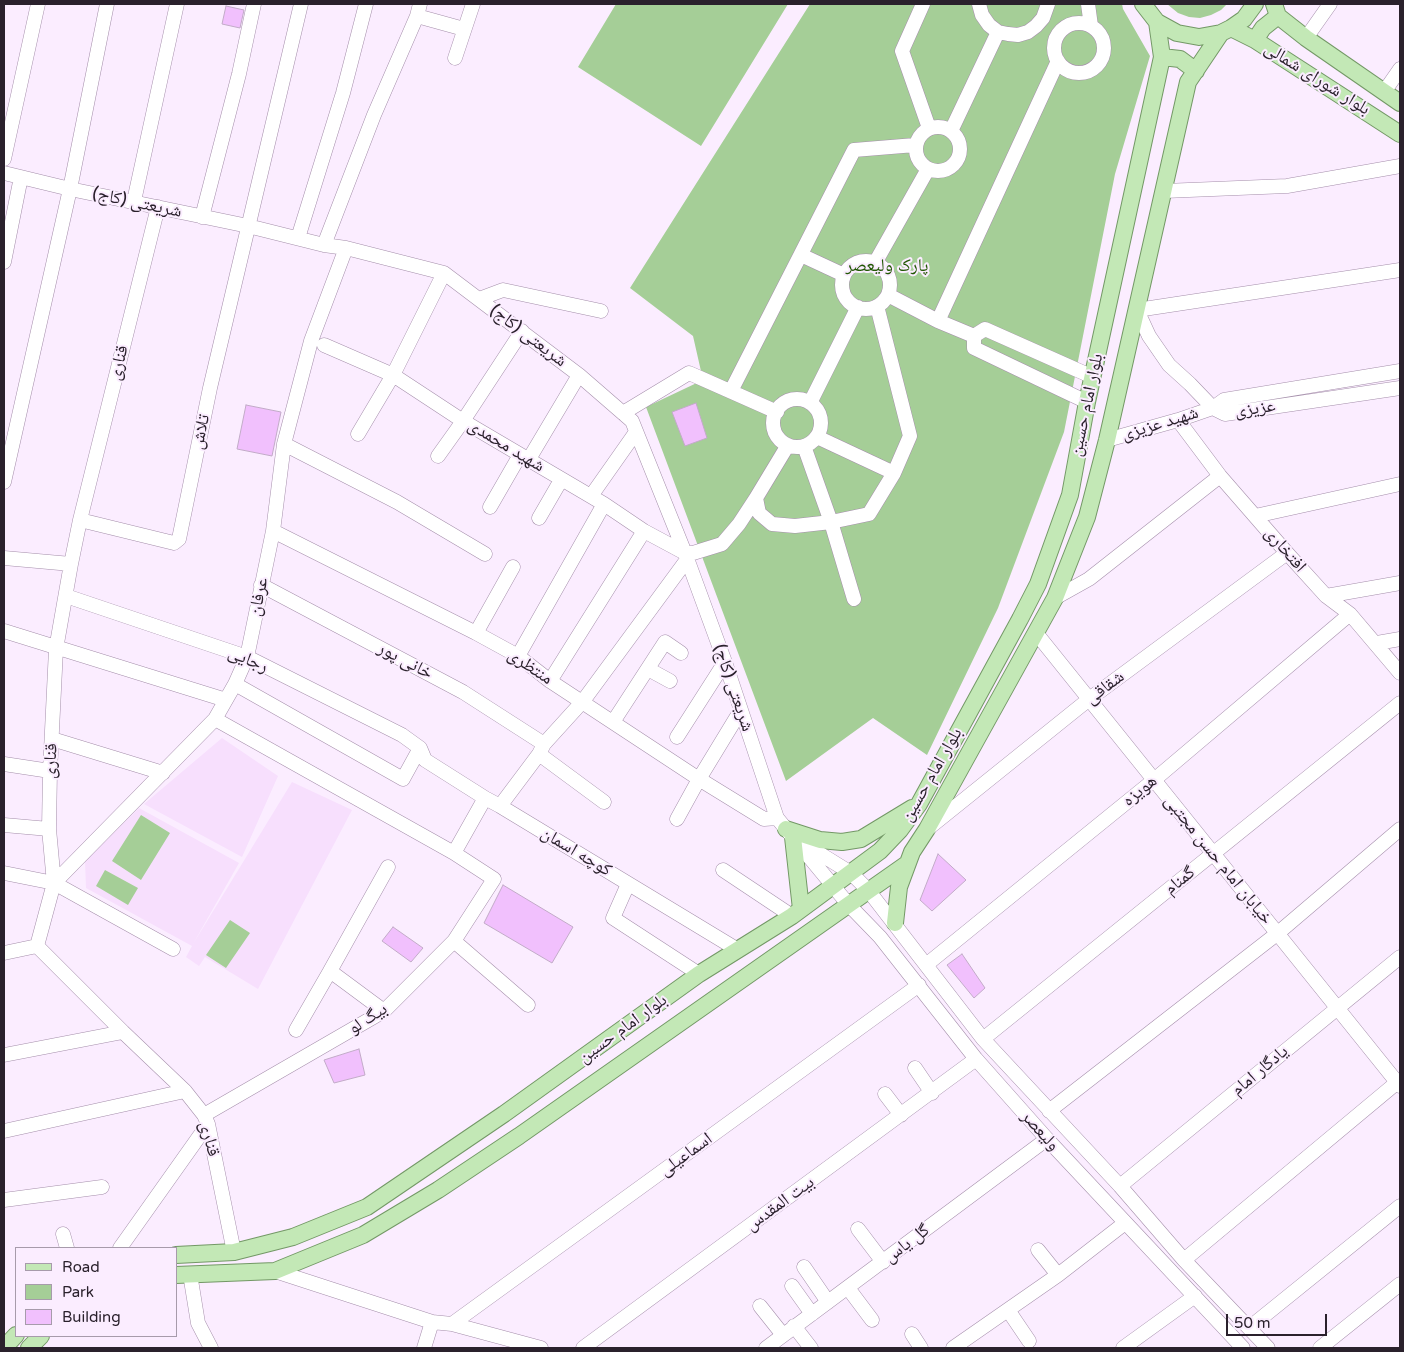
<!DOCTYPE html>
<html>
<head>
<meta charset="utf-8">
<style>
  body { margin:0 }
  #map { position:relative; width:1404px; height:1352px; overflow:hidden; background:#fbedff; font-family:"Varela Round",sans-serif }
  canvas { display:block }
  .frame { position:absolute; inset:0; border:5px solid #2a212c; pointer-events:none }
  .legend { position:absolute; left:15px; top:1247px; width:162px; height:90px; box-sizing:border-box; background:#fbedff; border:1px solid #a79bab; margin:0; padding:6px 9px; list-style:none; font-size:15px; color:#2a212c }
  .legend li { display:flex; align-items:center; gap:10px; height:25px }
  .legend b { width:25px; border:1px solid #a79bab }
  .scale { position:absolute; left:1226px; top:1314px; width:101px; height:22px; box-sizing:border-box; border:2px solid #2a212c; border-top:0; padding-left:6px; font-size:15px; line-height:18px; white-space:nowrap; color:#2a212c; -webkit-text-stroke:4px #fbedff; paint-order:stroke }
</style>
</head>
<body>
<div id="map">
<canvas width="1404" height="1352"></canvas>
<div class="frame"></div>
<ul class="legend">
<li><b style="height:6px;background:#c3e8b6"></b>Road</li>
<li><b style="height:14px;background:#a5ce97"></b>Park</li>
<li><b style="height:14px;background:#f1c0fd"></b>Building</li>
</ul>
<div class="scale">50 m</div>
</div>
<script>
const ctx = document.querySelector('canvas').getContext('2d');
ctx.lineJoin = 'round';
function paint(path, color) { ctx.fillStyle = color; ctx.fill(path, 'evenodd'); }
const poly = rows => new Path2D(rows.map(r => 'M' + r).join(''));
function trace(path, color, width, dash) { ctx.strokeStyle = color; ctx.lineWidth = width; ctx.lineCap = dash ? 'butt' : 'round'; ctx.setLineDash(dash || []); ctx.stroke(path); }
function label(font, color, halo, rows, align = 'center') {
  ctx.font = font + ' "Varela Round","Noto Naskh Arabic",sans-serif'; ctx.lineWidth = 4; ctx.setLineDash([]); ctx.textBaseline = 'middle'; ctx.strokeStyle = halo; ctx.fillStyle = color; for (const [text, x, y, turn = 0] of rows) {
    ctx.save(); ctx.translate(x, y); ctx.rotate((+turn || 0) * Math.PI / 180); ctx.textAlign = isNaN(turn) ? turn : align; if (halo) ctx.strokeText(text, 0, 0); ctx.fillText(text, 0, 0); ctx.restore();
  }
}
const built = poly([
  [222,738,278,776,242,857,144,804],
  [292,782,352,810,258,989,205,957,199,966,186,957,192,946,86,888,85,861,139,808,239,863,193,944]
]);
const green = poly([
  [616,4,788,4,701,146,578,67],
  [810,4,1122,4,1123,9,1150,56,1115,174,1064,432,998,608,927,755,873,718,786,781,646,407,703,380,693,336,630,288],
  [1167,4,1227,4,1221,10,1211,15,1200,18,1189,17,1178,13],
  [141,815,170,833,141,880,112,861],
  [105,870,138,888,128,905,96,886],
  [230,920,250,933,226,968,206,955]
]);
const building = poly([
  [226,6,244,10,240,28,222,24,226,6],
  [696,403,707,438,685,446,672,412,696,403],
  [246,405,281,412,272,456,237,449,246,405],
  [938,854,966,880,932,911,920,900,938,854],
  [503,885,573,927,552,963,484,923,503,885],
  [393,927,423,948,411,962,382,941,393,927],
  [962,954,985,988,974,998,947,965,962,954],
  [359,1049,365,1075,334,1083,324,1060,359,1049]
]);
const minor = poly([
  [923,4,902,51,929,128],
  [979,4,982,15,989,25,998,32,1008,34,1018,35,1028,32,1036,26,1043,18,1048,4],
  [1088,4,1091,26],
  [417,16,464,29],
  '1054 48a25 25 0 1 1 50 0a25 25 0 1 1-50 0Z',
  [1306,38,1330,4],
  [455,58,473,4],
  [1384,92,1400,69],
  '916 149a22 22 0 1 1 44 0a22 22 0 1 1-44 0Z',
  [951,131,998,32],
  [4,159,38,4],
  [4,173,70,189,248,226,324,245,346,248,444,273,579,375,632,421,685,553,725,662,777,818,848,904,880,937,976,1059,1047,1139,1243,1348],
  [1164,191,1287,186,1400,166],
  [134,201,177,4],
  [158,207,80,520,71,564,56,649,50,771,49,829,54,883,37,946,123,1032,185,1091,204,1115,208,1124,234,1252],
  [202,217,239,74,254,4],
  [298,238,343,93,366,4],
  [324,245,374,115,417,16,420,4],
  [801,255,844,275],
  '842 285a24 24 0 1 1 48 0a24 24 0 1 1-48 0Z',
  [4,262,21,177],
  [875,263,928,169],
  [1400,270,1137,310,1149,336,1169,365,1190,384,1213,408,1225,414,1400,388],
  [888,295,938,321,974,336,974,348,1087,402],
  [479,299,503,290,601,311],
  [877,306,910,436,894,473],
  [938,321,1058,61],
  [974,336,985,329,1093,377],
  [324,345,393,375,463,421,604,504,644,531,685,553,693,553,722,544,739,524,756,498],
  [731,391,854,150,915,145],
  '773 423a24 24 0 1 1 48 0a24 24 0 1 1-48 0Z',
  [810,403,858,307],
  [623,413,689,373,777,412],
  [1178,420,1220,476,1287,553,1326,596,1350,614,1400,673],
  [358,434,393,375,444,273],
  [1107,440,1178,420,1213,408,1224,400,1400,371],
  [284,444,397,502,485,554],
  [788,445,756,498,759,513,772,524,795,526,831,522,869,514,894,473,817,437],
  [804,446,831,522,854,599],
  [438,456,463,421,522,331],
  [529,459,579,375],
  [4,482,70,189,107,4],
  [591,496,636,432],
  [490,507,520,455],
  [1255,516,1400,484],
  [539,518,561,480],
  [80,520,174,543,179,539,210,388,301,4],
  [273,531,476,633,518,656,550,681,699,779,764,819,777,818],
  [4,558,71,564],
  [261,585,463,692,544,744],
  [66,596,247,657,402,735,420,748,425,760,485,798,500,806,738,950],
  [1326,596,1400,583],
  [1055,598,1089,579,1220,476],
  [4,631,226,700],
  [476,633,513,567],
  [1036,633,1400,1086],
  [1377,643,1400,639],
  [518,656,604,504],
  [648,669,670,681],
  [550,681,644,531],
  [235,684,403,779,420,748],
  [613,722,665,642,681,653],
  [677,737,725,662],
  [52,739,163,773],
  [539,754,604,802],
  [4,764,50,771],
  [500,806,539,754,544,744,583,701,686,561],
  [677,819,699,779,741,710],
  [4,825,49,829],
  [930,827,1088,700,1287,553],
  [801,842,851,873,868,890,983,1039,1120,1186,1184,1260,1268,1348],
  [454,853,485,798],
  [723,870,792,916],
  [4,873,54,883,173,949],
  [54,883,215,719,235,684,247,657,273,531,284,444,311,341,346,248],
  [628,884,613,918,699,974],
  [454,941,528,1005],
  [4,953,37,946],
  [926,965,1154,780,1350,614],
  [384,1011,330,971,388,867],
  [296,1030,330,971],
  [983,1039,1400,703],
  [4,1055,123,1032],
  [915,1068,932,1093],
  [885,1094,901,1115],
  [1049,1111,1278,933,1400,829],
  [204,1115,384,1011,454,941,494,879,454,853,215,719],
  [4,1131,185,1091],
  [1120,1186,1400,957],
  [4,1200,102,1187],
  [858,1229,883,1262],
  [63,1234,67,1248],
  [120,1248,208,1124],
  [1038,1250,1058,1275],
  [1184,1260,1400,1080],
  [804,1267,828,1302],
  [275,1271,432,1322,452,1324,541,1348],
  [190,1274,198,1323,211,1348],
  [792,1286,812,1314],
  [848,1288,872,1320],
  [760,1306,783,1335],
  [1008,1310,1029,1341],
  [452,1324,919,985],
  [794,1326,811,1348],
  [1249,1328,1400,1206],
  [912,1334,921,1348],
  [424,1348,432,1322],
  [583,1348,976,1059],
  [766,1348,1047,1139],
  [953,1348,1058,1275,1125,1223],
  [1123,1348,1195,1296],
  [1320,1348,1400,1284]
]);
const major = poly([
  [1143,4,1157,22,1177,33,1199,37,1221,33,1231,28,1244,19,1255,4],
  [1274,4,1278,16,1306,38,1400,103],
  [1231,28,1255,40,1400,134],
  [1255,40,1263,28,1278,16],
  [1162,57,1180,59,1196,71],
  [786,829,820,840,842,842,861,839,912,808],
  [793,837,801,909],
  [895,923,899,887,912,852,927,829,1055,598,1087,517,1107,440,1188,82,1221,33],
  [176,1255,234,1252,293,1237,367,1207,504,1114,699,974,792,916,880,851,900,830,919,804,1020,619,1038,584,1070,495,1087,402,1162,57,1157,22],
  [176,1275,275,1271,363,1235,438,1190,519,1136,908,863],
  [4,1348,16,1335],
  [29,1348,41,1336]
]);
const streetNames = [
  ["بلوار شورای شمالی",1317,79,32],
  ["شریعتی (کاج)",137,203,12],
  ["شریعتی (کاج)",528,336,37],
  ["قناری",119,363,-76],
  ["بلوار امام حسین",1087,405,-78],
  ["عزیزی",1255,409,-8],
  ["شهید عزیزی",1160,424,-17],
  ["تلاش",201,432,-78],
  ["شهید محمدی",506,446,31],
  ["افتخاری",1285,550,49],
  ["عرفان",259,597,-78],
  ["رجایی",248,660,23],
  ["خانی پور",405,661,28],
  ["منتظری",530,667,34],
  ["شریعتی (کاج)",733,688,71],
  ["شقاقی",1105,688,-37],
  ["قناری",51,761,-87],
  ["بلوار امام حسین",932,775,-60],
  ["هویزه",1140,791,-39],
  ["کوچه اسمان",576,852,31],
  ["خیابان امام حسن مجتبی",1218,860,51],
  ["گمنام",1180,881,-39],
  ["بیگ لو",368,1019,-33],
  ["بلوار امام حسین",623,1029,-36],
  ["یادگار امام",1260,1071,-40],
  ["ولیعصر",1040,1131,48],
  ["قناری",209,1139,75],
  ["اسماعیلی",686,1155,-36],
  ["بیت المقدس",780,1204,-36],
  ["گل یاس",907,1244,-37]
];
const parkNames = [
  ["پارک ولیعصر",887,266]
];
paint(built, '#f7dffd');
paint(green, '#a5ce97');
paint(building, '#f1c0fd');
trace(building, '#c2abc8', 1);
trace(minor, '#a58fab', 15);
trace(major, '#739866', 18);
trace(minor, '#fff', 14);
trace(major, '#c3e8b6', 16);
label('18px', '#2a212c', '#fbedff', streetNames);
label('18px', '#215703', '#fbedff', parkNames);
</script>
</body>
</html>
